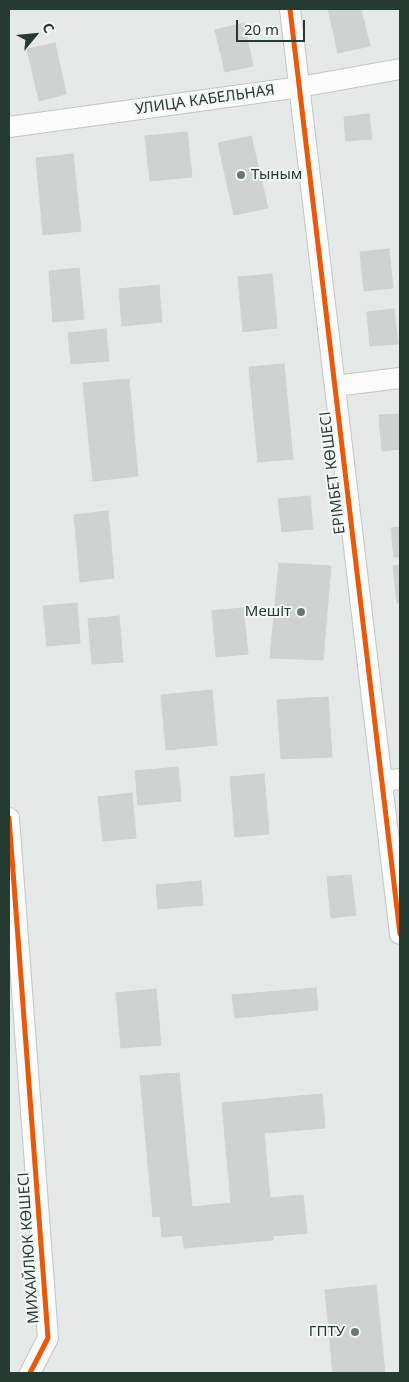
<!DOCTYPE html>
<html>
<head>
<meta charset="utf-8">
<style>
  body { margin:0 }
  #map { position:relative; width:409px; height:1382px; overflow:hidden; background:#e5e9e7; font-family:"Noto Sans",sans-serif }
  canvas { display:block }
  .frame { position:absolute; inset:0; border:10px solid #253a30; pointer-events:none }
  .north { position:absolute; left:10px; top:10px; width:50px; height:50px; -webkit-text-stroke:4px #f3f8f5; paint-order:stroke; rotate:62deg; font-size:14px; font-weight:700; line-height:20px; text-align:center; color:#253a30 }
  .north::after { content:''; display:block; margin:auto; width:18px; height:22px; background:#253a30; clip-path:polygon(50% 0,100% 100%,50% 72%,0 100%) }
  .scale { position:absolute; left:236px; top:20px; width:69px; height:22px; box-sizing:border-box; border:2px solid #253a30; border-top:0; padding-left:6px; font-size:15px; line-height:18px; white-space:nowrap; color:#253a30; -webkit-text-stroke:4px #f3f8f5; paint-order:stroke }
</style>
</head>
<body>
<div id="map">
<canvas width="409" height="1382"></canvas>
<div class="frame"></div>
<div class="north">С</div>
<div class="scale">20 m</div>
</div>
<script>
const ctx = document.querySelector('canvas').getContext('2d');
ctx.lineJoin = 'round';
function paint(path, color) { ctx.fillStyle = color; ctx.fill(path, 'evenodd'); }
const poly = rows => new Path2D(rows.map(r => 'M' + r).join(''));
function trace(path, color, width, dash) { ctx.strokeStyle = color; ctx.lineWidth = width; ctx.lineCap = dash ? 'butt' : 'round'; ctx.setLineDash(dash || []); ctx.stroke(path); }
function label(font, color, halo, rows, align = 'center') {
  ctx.font = font + ' "Noto Sans",sans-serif'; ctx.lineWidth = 4; ctx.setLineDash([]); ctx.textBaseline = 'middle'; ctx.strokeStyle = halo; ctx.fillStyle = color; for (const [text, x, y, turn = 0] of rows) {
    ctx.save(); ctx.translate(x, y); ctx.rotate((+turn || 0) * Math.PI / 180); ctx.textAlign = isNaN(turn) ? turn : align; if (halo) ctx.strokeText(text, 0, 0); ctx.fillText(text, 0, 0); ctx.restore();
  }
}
const building = poly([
  [328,9,361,9,370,46,338,53,328,9],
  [244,23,253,66,225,72,215,30,244,23],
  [55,43,66,94,39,101,27,49,55,43],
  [369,114,372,139,346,141,344,117,369,114],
  [187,132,192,177,150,181,145,136,187,132],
  [251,136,268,208,234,215,218,143,251,136],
  [73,154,81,231,43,235,36,158,73,154],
  [389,249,393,288,364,291,360,252,389,249],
  [79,268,84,319,53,322,49,271,79,268],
  [272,274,277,328,243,332,238,277,272,274],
  [159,285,162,322,122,326,119,289,159,285],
  [394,309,398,344,370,346,367,312,394,309],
  [106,329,109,361,71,364,68,333,106,329],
  [284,364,293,459,258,462,249,367,284,364],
  [129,379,138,476,93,481,83,383,129,379],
  [400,414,400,449,382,451,379,415,400,414],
  [310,496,313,529,282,532,278,499,310,496],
  [108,511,114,578,80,582,74,515,108,511],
  [400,527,400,557,394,557,391,528,400,527],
  [279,563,331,566,323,660,270,658,279,563],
  [400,565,400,603,397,603,393,566,400,565],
  [77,603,80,643,47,646,43,606,77,603],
  [243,608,248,654,216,657,212,611,243,608],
  [119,616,123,662,92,664,88,619,119,616],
  [212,690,217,745,166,750,161,695,212,690],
  [328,697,332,757,281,759,277,700,328,697],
  [178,767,181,801,138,805,135,771,178,767],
  [264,774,269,834,235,837,230,777,264,774],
  [132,793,136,838,103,841,98,797,132,793],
  [351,875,356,915,331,918,327,877,351,875],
  [201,881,203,905,158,909,156,885,201,881],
  [316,988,318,1010,235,1018,232,995,316,988],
  [156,989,161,1045,121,1048,116,993,156,989],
  [179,1073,192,1207,231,1203,222,1103,322,1094,325,1128,264,1133,270,1198,303,1195,307,1233,273,1236,273,1240,184,1248,182,1235,162,1237,160,1216,153,1217,140,1076,179,1073],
  [376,1285,385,1373,333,1373,325,1290,376,1285]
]);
const street = poly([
  [290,9,400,934],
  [9,127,300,87,400,69],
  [335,386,400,378],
  [382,781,400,779],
  [9,818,48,1338,30,1373]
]);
const cycleway = poly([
  [290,9,400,934],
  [9,818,48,1338,30,1373]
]);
const markers = [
  [241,175,5,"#687770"],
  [301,612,5,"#687770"],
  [355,1332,5,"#687770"]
];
const streetNames = [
  ["УЛИЦА КАБЕЛЬНАЯ",205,100,-8],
  ["ЕРІМБЕТ КӨШЕСІ",333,473,-97],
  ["МИХАЙЛЮК КӨШЕСІ",29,1248,-94]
];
const poiNames = [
  ["Тыным",251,175,"left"],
  ["Мешіт",291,612],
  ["ГПТУ",345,1332]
];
paint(building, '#ced2d0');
trace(building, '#ced2cf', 1);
trace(street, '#c2c6c4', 22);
trace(street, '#fbfcfb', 20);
trace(cycleway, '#e8590c', 5);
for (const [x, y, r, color] of markers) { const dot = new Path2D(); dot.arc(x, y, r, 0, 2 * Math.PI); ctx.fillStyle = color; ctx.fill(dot); trace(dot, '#f3f8f5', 2); }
label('15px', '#253a30', '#f3f8f5', streetNames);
label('15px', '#253a30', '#f3f8f5', poiNames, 'right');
</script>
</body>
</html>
